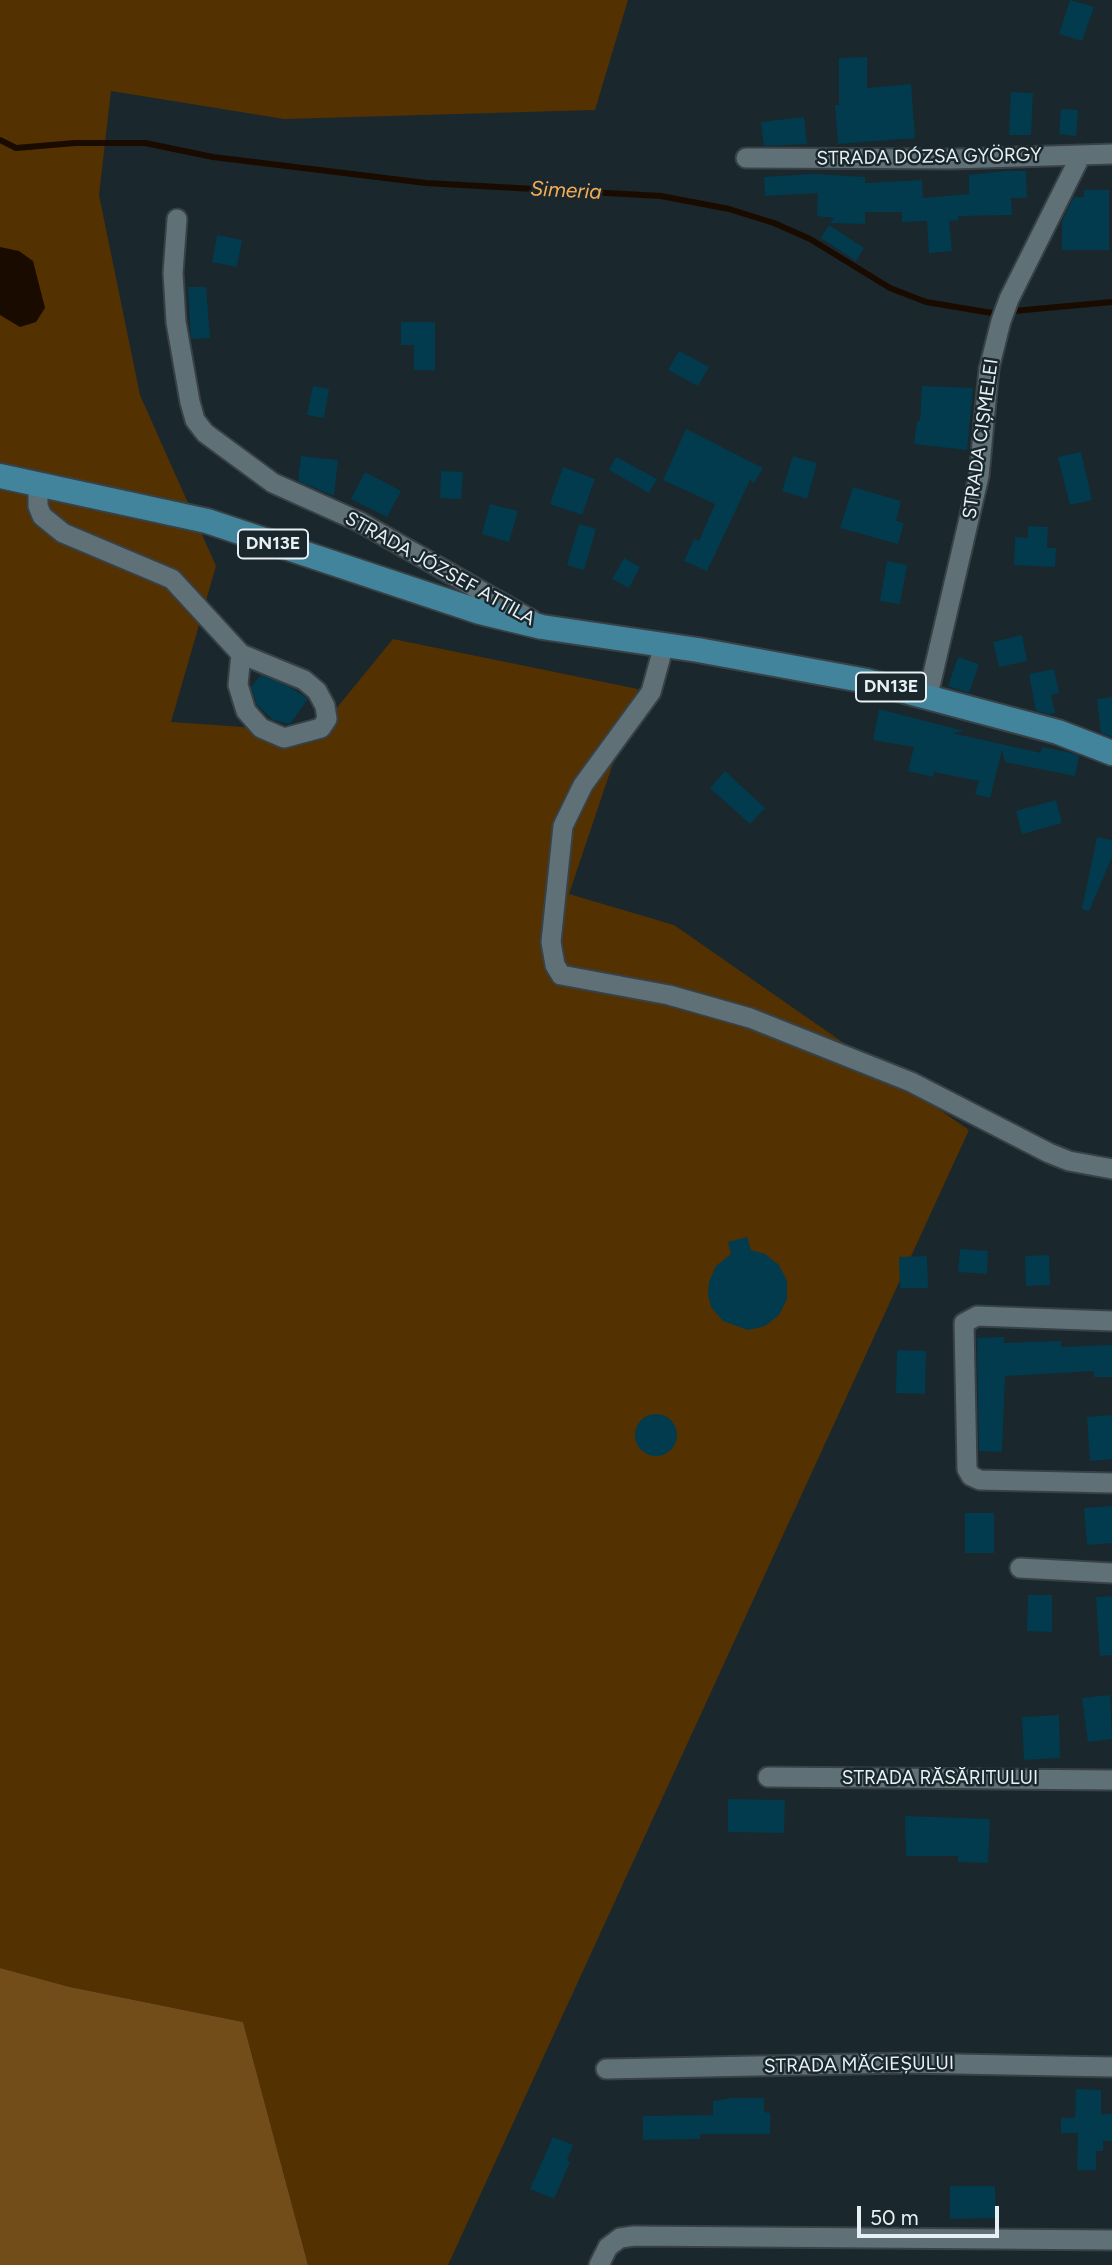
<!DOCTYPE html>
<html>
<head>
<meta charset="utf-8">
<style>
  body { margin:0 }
  #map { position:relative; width:1112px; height:2265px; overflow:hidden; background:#1a272d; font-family:Figtree,sans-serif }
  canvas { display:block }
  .scale { position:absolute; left:857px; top:2206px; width:142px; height:32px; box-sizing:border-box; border:4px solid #e7f0f4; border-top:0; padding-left:9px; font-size:21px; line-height:24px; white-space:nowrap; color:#e7f0f4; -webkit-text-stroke:5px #1a272d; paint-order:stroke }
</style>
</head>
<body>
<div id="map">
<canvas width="1112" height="2265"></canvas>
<div class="scale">50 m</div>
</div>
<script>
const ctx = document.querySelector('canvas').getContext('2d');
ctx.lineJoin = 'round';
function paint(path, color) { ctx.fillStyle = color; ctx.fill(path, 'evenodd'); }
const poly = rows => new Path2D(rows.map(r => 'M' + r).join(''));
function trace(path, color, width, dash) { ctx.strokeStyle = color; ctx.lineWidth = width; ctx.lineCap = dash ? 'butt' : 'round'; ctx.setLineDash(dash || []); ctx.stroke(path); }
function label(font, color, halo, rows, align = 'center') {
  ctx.font = font + ' Figtree,sans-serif'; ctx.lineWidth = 5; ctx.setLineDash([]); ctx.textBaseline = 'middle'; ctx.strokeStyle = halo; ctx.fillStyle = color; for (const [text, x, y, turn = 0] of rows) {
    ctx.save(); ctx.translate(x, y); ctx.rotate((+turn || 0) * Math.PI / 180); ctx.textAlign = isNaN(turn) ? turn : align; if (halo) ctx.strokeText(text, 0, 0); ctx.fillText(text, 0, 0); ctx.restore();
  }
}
const green = poly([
  [0,0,628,0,595,110,284,119,111,91,99,195,140,395,216,566,171,722,317,732,393,639,638,689,569,894,674,925,969,1130,448,2265,308,2265,243,2022,70,1987,0,1968]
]);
const forest = poly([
  [0,1968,70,1987,243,2022,308,2265,0,2265]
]);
const water = poly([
  [0,247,19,251,33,261,45,308,36,322,20,327,0,315]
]);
const stream = poly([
  [0,140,16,148,75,143,145,143,213,157,426,183,661,196,729,209,774,223,810,239,890,288,926,302,992,313,1112,302]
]);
const building = poly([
  [1070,0,1094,7,1082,41,1059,34],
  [867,57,867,88,911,84,915,138,838,144,835,105,839,105,839,58],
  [1011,92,1033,93,1031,135,1009,135],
  [1061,109,1078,110,1076,136,1059,134],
  [804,117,807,144,764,146,761,122],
  [1005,171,1026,171,1027,198,1011,198,1012,215,958,216,959,220,949,221,952,251,929,253,927,221,902,222,902,212,865,212,865,224,830,223,834,218,817,216,818,193,765,196,764,177,814,174,865,177,865,183,922,180,923,198,969,194,969,175],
  [1084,190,1109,190,1109,250,1062,250,1062,221,1074,197,1084,197],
  [829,225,864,248,856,261,821,238],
  [217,235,242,240,237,267,212,262],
  [188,287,206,287,210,338,191,339],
  [401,322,435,322,435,370,414,370,414,345,401,345],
  [679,351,709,367,698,386,668,370],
  [313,386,329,389,324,418,307,415],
  [922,386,973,388,967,450,914,444,917,421,920,421],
  [686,429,763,468,754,483,750,480,707,571,684,561,694,539,699,541,715,504,663,480],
  [1081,452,1092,500,1070,505,1058,457],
  [301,456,338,460,334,496,298,481],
  [793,456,817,463,807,499,782,491],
  [616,457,657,479,649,493,609,470],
  [563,467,595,479,582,515,550,504],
  [441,471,463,472,461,499,440,498],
  [365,472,401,491,387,517,351,499],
  [853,487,901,501,896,521,904,523,898,544,840,528],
  [490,504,518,511,509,542,482,534],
  [579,524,596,529,584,570,567,565],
  [1028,526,1048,527,1047,548,1056,548,1055,567,1014,565,1015,537,1028,538],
  [624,558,640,567,629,588,612,579],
  [887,561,907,565,900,604,880,601],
  [1022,635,1027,661,999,667,993,642],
  [958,657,979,664,969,693,948,686],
  [1054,669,1059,693,1051,695,1055,713,1049,714,1036,711,1029,674],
  [261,675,290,687,308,699,290,724,273,720,257,705,251,687],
  [1112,697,1112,737,1101,733,1097,699],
  [879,709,964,731,952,733,1041,753,1042,747,1072,753,1079,756,1075,776,1005,762,1002,750,990,798,975,794,979,781,934,772,933,777,908,771,914,747,873,740],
  [725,771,765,808,750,824,710,788],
  [1056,800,1062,823,1022,834,1016,811],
  [1097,837,1112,840,1112,857,1089,911,1082,909],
  [747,1237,751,1250,765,1254,779,1265,787,1281,787,1299,779,1315,765,1326,748,1330,723,1321,711,1307,708,1294,709,1282,716,1266,731,1254,728,1242],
  [960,1249,988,1251,987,1274,958,1272],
  [1049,1255,1050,1285,1026,1286,1025,1256],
  [927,1256,928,1288,900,1288,899,1257],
  [1004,1337,1004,1343,1061,1341,1061,1347,1112,1345,1112,1377,1094,1377,1094,1371,1005,1376,1002,1452,979,1451,977,1338],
  [897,1350,926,1351,925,1394,896,1393],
  '635 1435a21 21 0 1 1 42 0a21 21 0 1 1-42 0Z',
  [1112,1415,1112,1459,1090,1461,1087,1417],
  [1112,1506,1112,1543,1087,1545,1084,1508],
  [965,1513,994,1513,994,1553,965,1553],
  [1028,1595,1052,1595,1052,1632,1027,1631],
  [1112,1596,1112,1655,1100,1656,1096,1597],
  [1110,1695,1112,1739,1088,1742,1082,1698],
  [1059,1715,1060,1758,1024,1760,1022,1717],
  [728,1799,785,1800,784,1833,728,1832],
  [905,1816,990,1819,988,1863,958,1862,958,1856,906,1856],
  [1076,2089,1101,2090,1101,2114,1112,2114,1112,2141,1103,2141,1103,2151,1096,2151,1096,2170,1077,2170,1078,2133,1061,2133,1061,2118,1075,2118],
  [732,2098,764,2098,764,2112,770,2113,770,2134,700,2134,700,2139,643,2140,643,2116,713,2115,713,2101],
  [553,2137,573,2145,567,2160,570,2162,554,2199,530,2189],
  [950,2186,995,2186,996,2218,950,2219]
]);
const minor = poly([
  [746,158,953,159,1112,154],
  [177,219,173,273,176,322,190,402,195,420,205,433,273,483,360,522,532,620],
  [38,487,38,506,42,516,63,533,172,579,241,654,304,680,317,691,325,706,327,719,321,728,284,738,261,728,246,711,238,685,241,654],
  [664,645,651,692,583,785,563,826,551,942,555,965,561,975,669,995,750,1018,911,1082,1049,1153,1069,1161,1112,1169],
  [928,695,979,476,989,369,1001,321,1009,299,1081,155],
  [1112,1321,977,1316,964,1323,967,1469,971,1476,980,1480,1112,1483],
  [1020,1568,1112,1573],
  [768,1777,1112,1780],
  [606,2069,904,2063,1112,2067],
  [599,2265,608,2247,620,2238,634,2236,1112,2240]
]);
const major = poly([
  [0,476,207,521,480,612,542,627,698,650,867,681,1058,732,1112,753]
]);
const shields = [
  [273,544,70],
  [891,687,70]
];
const shieldNames = [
  ["DN13E",273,544],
  ["DN13E",891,687]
];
const streetNames = [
  ["STRADA DÓZSA GYÖRGY",929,157,-1],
  ["STRADA CIȘMELEI",981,439,-82],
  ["STRADA JÓZSEF ATTILA",440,569,29],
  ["STRADA RĂSĂRITULUI",940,1778],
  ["STRADA MĂCIEȘULUI",859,2065,-1]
];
const waterNames = [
  ["Simeria",566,191,3]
];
paint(green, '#533100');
paint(forest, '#724c19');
paint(water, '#1a0b00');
trace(stream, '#1a0b00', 6);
paint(building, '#023b4d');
trace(minor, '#374146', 23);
trace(major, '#374146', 28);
trace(minor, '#607077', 19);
trace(major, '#43849d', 24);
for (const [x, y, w] of shields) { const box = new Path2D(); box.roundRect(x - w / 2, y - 14.5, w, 29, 5); ctx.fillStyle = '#1a272d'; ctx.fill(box); trace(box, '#e7f0f4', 2); }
label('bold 18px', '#e7f0f4', null, shieldNames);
label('19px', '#e7f0f4', '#1a272d', streetNames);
label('italic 21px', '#f5ad55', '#1a272d', waterNames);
</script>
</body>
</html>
